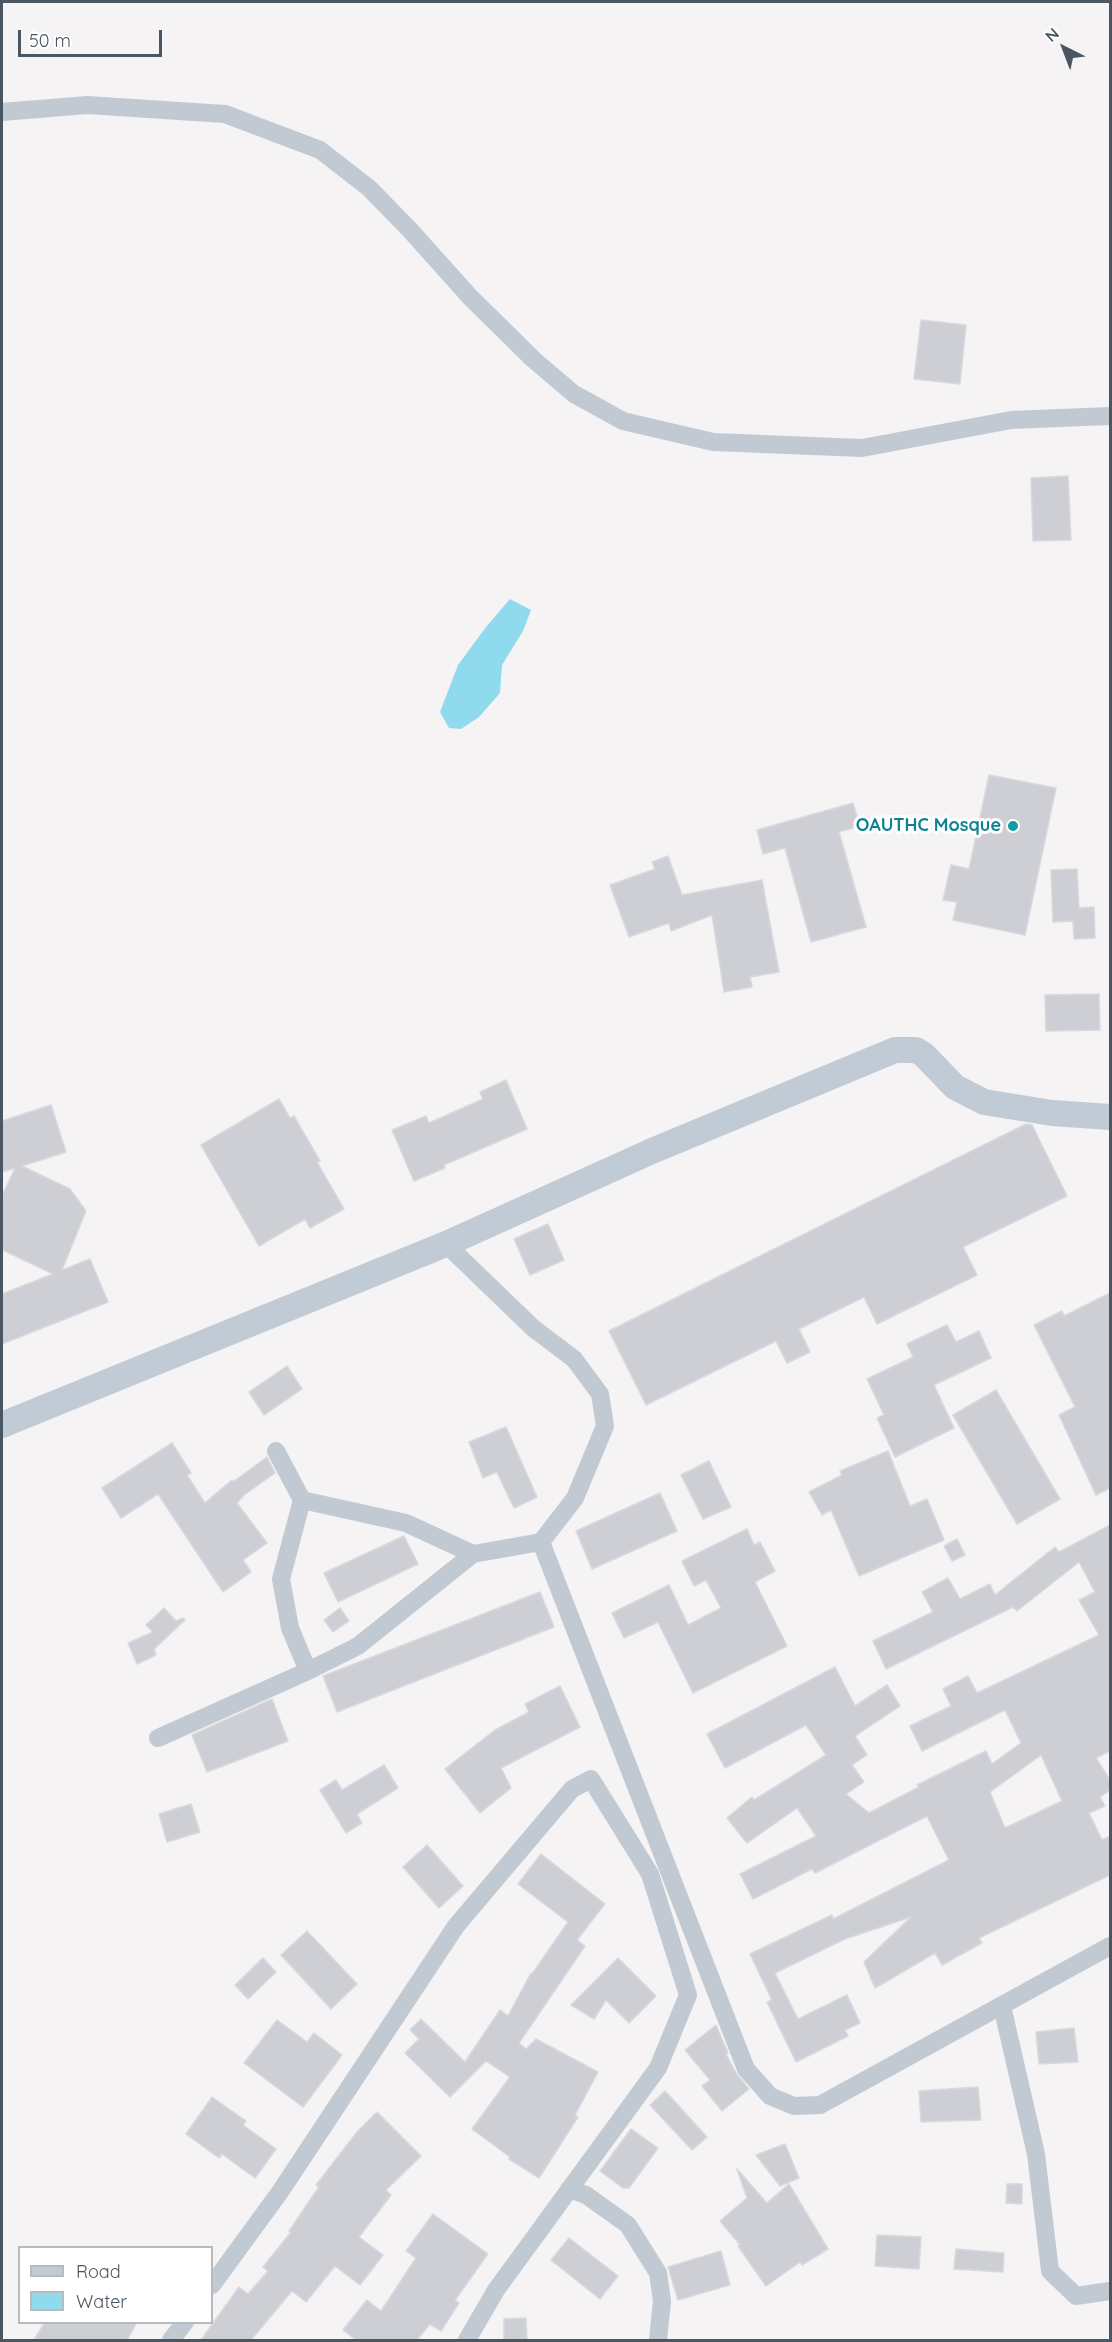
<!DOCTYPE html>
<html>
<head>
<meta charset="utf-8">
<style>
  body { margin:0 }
  #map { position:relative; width:1112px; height:2342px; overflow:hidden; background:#f5f3f3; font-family:Quicksand,sans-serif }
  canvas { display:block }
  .frame { position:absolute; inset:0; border:3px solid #4a5661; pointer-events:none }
  .legend { position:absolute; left:18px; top:2246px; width:195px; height:78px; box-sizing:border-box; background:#fff; border:2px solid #b7bbc0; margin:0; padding:8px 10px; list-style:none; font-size:18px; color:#4a5661 }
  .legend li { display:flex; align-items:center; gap:12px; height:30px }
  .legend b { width:30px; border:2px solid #b7bbc0 }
  .north { position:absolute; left:1034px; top:18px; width:60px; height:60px; -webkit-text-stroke:4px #fff; paint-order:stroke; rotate:318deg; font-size:16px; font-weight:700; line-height:24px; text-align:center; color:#4a5661 }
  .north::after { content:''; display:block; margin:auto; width:21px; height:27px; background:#4a5661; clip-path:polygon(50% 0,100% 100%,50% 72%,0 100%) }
  .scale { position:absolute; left:18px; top:30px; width:144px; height:27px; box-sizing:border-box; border:3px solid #4a5661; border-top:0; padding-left:8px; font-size:18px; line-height:21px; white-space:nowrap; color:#4a5661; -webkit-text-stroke:4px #fff; paint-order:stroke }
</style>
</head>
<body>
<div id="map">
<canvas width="1112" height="2342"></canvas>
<div class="frame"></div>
<ul class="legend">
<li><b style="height:8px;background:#c1cbd6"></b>Road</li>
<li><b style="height:16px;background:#90daee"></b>Water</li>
</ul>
<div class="north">N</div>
<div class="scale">50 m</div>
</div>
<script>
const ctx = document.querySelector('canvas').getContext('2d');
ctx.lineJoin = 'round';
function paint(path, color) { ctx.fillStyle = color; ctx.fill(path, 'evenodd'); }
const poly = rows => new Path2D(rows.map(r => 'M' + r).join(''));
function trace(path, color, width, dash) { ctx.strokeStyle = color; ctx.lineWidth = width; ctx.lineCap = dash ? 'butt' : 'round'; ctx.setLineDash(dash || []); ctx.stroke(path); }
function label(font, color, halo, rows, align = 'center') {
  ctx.font = font + ' Quicksand,sans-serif'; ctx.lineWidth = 6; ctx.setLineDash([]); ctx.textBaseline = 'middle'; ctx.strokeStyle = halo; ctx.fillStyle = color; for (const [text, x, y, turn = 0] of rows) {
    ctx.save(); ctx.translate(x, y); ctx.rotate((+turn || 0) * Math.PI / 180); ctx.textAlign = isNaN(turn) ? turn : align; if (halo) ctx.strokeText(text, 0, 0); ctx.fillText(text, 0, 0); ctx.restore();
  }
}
const water = poly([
  [510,599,531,610,523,631,502,665,500,693,479,717,461,729,449,728,440,712,458,665,486,627]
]);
const building = poly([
  [921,320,966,325,960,384,914,379,921,320],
  [1068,476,1071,540,1033,541,1031,478,1068,476],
  [989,775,1056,788,1025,935,953,920,957,902,943,900,951,865,969,869,989,775],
  [853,803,860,826,839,832,866,927,811,942,785,848,763,854,757,830,853,803],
  [668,856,682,895,762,880,779,972,750,977,752,987,724,992,712,915,671,931,669,923,629,937,610,885,655,869,652,862,668,856],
  [1077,869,1079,908,1094,907,1095,938,1074,939,1073,921,1053,922,1051,870,1077,869],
  [1099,994,1100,1030,1046,1031,1045,995,1099,994],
  [506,1080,527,1129,444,1165,445,1168,414,1181,392,1130,426,1116,429,1123,483,1099,480,1092,506,1080],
  [279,1099,290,1118,294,1116,320,1161,317,1162,344,1209,310,1228,305,1219,259,1246,201,1145,279,1099],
  [51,1105,66,1152,22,1166,70,1189,86,1211,62,1270,90,1259,108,1302,2,1344,2,1294,53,1274,3,1250,2,1246,2,1196,15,1168,2,1172,2,1121,51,1105],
  [1026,1124,1032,1125,1067,1196,963,1247,977,1275,877,1324,864,1297,799,1329,810,1352,787,1363,776,1341,646,1405,609,1331,1026,1124],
  [548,1224,564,1260,530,1275,514,1239,548,1224],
  [1110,1293,1110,1488,1096,1495,1059,1415,1075,1407,1034,1325,1062,1311,1064,1316,1110,1293],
  [947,1325,956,1342,979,1331,991,1358,934,1385,954,1428,895,1457,877,1418,884,1415,867,1379,913,1357,907,1344,947,1325],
  [287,1366,302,1389,264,1415,249,1392,287,1366],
  [996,1390,1060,1499,1017,1524,953,1415,996,1390],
  [506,1427,537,1497,514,1508,497,1472,483,1478,469,1442,506,1427],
  [172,1443,191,1473,187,1475,205,1503,232,1480,233,1482,267,1457,275,1473,244,1495,237,1503,267,1543,243,1560,251,1572,223,1592,158,1494,121,1518,102,1488,172,1443],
  [888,1451,910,1506,927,1499,944,1540,859,1576,831,1510,822,1515,809,1492,842,1475,840,1471,888,1451],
  [709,1461,731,1507,703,1519,681,1475,709,1461],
  [660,1493,677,1531,592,1569,576,1531,660,1493],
  [1110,1525,1110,1751,1096,1758,1110,1780,1110,1790,1100,1797,1105,1806,1089,1813,1102,1840,1110,1836,1110,1875,979,1938,982,1943,942,1965,935,1953,875,1988,864,1962,911,1917,845,1939,775,1973,798,2019,847,1995,860,2023,845,2030,848,2036,796,2062,767,2002,772,2000,750,1954,832,1915,833,1919,949,1860,927,1816,815,1873,812,1869,753,1899,740,1874,816,1836,797,1808,747,1843,727,1818,752,1797,754,1800,826,1755,806,1725,725,1768,707,1734,835,1667,855,1706,887,1685,900,1706,855,1736,867,1755,852,1765,864,1782,846,1794,869,1813,919,1787,917,1785,986,1751,992,1764,1021,1743,1005,1710,922,1751,910,1726,951,1706,943,1689,968,1676,977,1693,1099,1635,1079,1600,1095,1592,1079,1562,1017,1611,1013,1607,886,1669,873,1641,933,1612,922,1592,948,1578,960,1599,990,1584,995,1595,1055,1547,1059,1552,1110,1525],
  [1041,1755,1062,1801,1005,1828,990,1792,1041,1755],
  [747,1529,754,1545,760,1542,775,1571,755,1582,787,1646,693,1693,658,1622,624,1638,612,1613,669,1585,688,1625,721,1608,706,1580,694,1586,682,1561,747,1529],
  [404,1536,418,1564,338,1602,324,1573,404,1536],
  [957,1539,965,1555,952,1561,944,1546,957,1539],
  [540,1592,554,1627,337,1712,323,1676,540,1592],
  [164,1608,176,1621,183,1618,185,1620,154,1649,156,1655,137,1664,128,1643,153,1632,146,1625,164,1608],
  [340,1608,349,1621,333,1632,324,1620,340,1608],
  [560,1686,580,1727,501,1768,511,1788,480,1813,445,1769,495,1730,529,1712,525,1704,560,1686],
  [272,1699,288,1741,207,1772,192,1735,272,1699],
  [384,1765,398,1788,357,1814,362,1823,346,1833,320,1790,336,1780,342,1790,384,1765],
  [191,1804,200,1832,167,1842,159,1814,191,1804],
  [427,1845,463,1886,439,1908,403,1867,427,1845],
  [541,1854,605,1904,577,1940,585,1946,519,2043,526,2049,536,2039,598,2072,575,2115,578,2117,539,2178,509,2159,510,2157,472,2129,510,2077,486,2061,450,2097,405,2053,419,2039,410,2030,421,2019,465,2062,500,2010,508,2016,531,1973,532,1974,568,1922,518,1884,541,1854],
  [307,1931,357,1984,331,2009,281,1955,307,1931],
  [263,1958,276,1972,248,1999,235,1985,263,1958],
  [618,1958,656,1996,629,2023,606,2000,594,2019,571,2005,618,1958],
  [277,2020,307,2042,314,2033,342,2055,303,2107,244,2063,277,2020],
  [716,2025,728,2053,726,2054,736,2073,749,2089,722,2111,702,2086,710,2080,685,2050,716,2025],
  [1074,2028,1078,2062,1039,2064,1036,2032,1074,2028],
  [978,2087,981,2120,921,2122,919,2091,978,2087],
  [665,2091,707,2137,692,2150,650,2105,665,2091],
  [212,2097,246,2121,243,2125,276,2149,255,2178,222,2154,219,2158,186,2134,212,2097],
  [377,2112,421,2156,386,2190,391,2195,359,2237,383,2255,360,2285,335,2266,306,2302,292,2291,251,2340,201,2340,239,2287,248,2294,268,2271,263,2267,291,2232,289,2231,319,2187,316,2185,357,2132,377,2112],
  [631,2129,658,2148,629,2188,623,2188,600,2171,631,2129],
  [785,2144,799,2178,780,2186,756,2155,785,2144],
  [737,2169,767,2203,789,2184,828,2249,802,2265,800,2262,766,2286,738,2246,740,2245,720,2221,747,2198,737,2169],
  [1007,2184,1022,2184,1022,2204,1006,2203,1007,2184],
  [433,2214,488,2254,455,2300,459,2303,441,2331,430,2324,417,2340,356,2340,343,2330,367,2300,381,2311,416,2258,406,2251,433,2214],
  [877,2235,921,2237,919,2269,875,2266,877,2235],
  [569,2238,618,2276,600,2299,551,2260,569,2238],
  [956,2249,1004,2253,1003,2272,954,2269,956,2249],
  [721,2251,730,2285,678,2300,668,2267,721,2251],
  [526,2318,527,2340,504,2340,504,2319,526,2318],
  [45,2322,137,2322,127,2340,34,2340,45,2322]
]);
const street = poly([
  [2,112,87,105,225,114,320,150,369,188,410,230,470,297,534,360,574,394,623,421,713,442,862,448,1011,420,1110,416],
  [276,1451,302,1500,281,1579,290,1628,308,1671],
  [302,1500,406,1523,473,1554],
  [541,1542,746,2069,770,2096,794,2106,820,2105,1110,1946],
  [158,1738,308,1671,358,1646,473,1554,541,1542,575,1498,605,1426,600,1394,574,1359,533,1328,446,1244],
  [1002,2006,1036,2154,1050,2271,1076,2296,1110,2291],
  [569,2189,586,2195,628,2225,658,2273,662,2301,658,2340],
  [212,2285,280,2192,456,1926,572,1789,591,1779,650,1874,688,1995,658,2068,496,2290,467,2340],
  [171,2340,185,2322]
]);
const secondary = poly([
  [2,1425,446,1244,652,1151,895,1050,916,1050,924,1055,955,1087,984,1102,1052,1113,1110,1117]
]);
const markers = [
  [1013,826,6,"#0f9aa8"]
];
const cultureNames = [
  ["OAUTHC Mosque",1001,826]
];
paint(water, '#90daee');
paint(building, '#cdcfd5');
trace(building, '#d7d9de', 1.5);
trace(street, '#c1cad2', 18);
trace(secondary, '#c1cbd6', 26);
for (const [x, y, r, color] of markers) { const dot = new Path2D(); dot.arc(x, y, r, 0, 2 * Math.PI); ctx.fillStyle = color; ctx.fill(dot); trace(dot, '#fff', 2); }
label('bold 18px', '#0d838f', '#fff', cultureNames, 'right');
</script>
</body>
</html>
